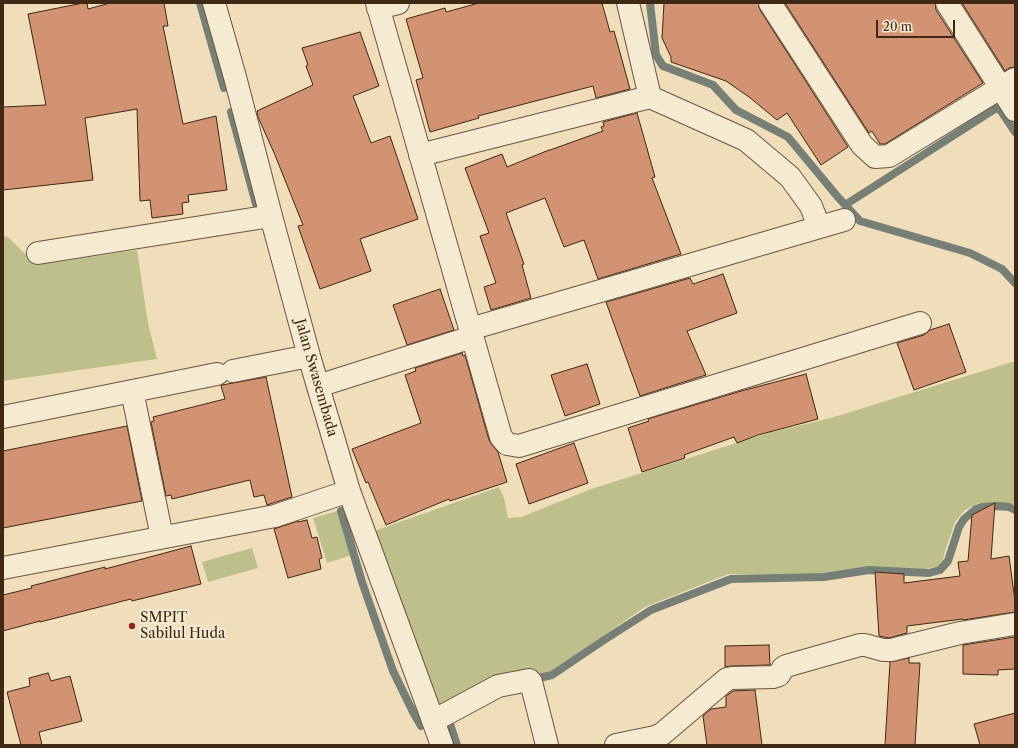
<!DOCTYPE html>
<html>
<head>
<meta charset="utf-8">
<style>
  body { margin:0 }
  #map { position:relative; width:1018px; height:748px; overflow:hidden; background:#f0deba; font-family:"Libre Caslon Text",serif }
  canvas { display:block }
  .frame { position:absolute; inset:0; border:4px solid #3f2814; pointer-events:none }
  .scale { position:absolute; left:876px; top:20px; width:79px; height:18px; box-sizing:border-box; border:2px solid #3f2814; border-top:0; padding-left:5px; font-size:12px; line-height:14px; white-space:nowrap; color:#3f2814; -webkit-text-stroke:3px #f5ead2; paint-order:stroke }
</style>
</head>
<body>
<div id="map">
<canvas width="1018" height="748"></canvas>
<div class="frame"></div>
<div class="scale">20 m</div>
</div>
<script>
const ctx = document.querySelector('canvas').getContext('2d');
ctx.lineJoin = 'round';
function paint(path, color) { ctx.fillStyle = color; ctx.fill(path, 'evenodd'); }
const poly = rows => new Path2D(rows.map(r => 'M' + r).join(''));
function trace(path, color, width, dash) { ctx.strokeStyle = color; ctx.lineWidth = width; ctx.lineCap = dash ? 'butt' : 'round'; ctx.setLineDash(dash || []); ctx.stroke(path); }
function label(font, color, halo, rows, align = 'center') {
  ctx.font = font + ' "Libre Caslon Text",serif'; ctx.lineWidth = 4; ctx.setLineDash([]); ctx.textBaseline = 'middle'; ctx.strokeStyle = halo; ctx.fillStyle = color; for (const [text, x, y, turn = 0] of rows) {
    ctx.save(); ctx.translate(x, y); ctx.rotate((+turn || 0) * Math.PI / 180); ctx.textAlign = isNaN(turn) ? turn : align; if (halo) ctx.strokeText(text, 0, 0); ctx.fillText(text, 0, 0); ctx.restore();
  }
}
const green = poly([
  [3,236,8,237,36,265,137,250,148,323,157,359,3,381],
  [1015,361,1015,504,979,503,965,510,955,522,944,554,943,561,937,567,924,569,869,569,826,574,798,575,728,574,645,607,552,671,543,674,529,674,440,709,374,531,499,487,504,498,508,518,521,517,591,489,768,433,831,418],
  [341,510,355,554,327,563,313,518],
  [252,548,258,568,208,582,202,562]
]);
const stream = poly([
  [200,3,224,88],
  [650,3,656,55,663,66,713,85,736,110,788,137,837,196,860,221,970,253,1002,269,1015,283],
  [231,112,256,204],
  [845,205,995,109,997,108,1001,111,1015,132],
  [341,511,362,582,393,671,413,712,421,726,429,722],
  [539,678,552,675,604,640,651,610,731,579,824,577,869,570,929,573,940,570,948,561,959,527,964,519,976,509,982,507,997,506,1009,507,1015,510],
  [450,724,457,745]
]);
const building = poly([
  [83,3,87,3,88,9,110,3,164,3,168,26,163,26,183,124,216,116,227,190,188,195,189,202,182,203,183,214,152,218,150,200,140,201,137,109,85,118,93,180,3,190,3,107,46,105,28,14,83,3],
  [479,3,602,3,610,32,614,31,630,89,596,98,593,86,478,116,479,118,430,132,416,80,423,78,406,19,445,8,446,12,479,3],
  [664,3,758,3,760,10,848,147,821,165,787,113,777,120,749,97,726,81,671,62,671,57,662,38,664,3],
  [785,3,935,3,936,10,983,83,885,144,880,144,872,131,869,133,785,3],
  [962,3,1015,3,1015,67,1009,68,1005,71,962,3],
  [360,32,379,86,353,96,371,143,390,136,418,219,360,239,371,271,320,289,298,226,303,225,275,155,258,117,257,111,313,85,306,66,308,65,302,48,360,32],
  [637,113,655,177,652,178,681,254,598,279,584,240,564,247,545,198,506,213,524,264,522,265,531,298,491,310,484,287,496,283,480,236,489,233,465,168,502,154,507,167,549,150,550,150,603,131,601,127,604,126,603,122,637,113],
  [723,274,737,313,687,331,706,375,640,396,606,302,690,278,693,284,723,274],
  [440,289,454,330,407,345,393,305,440,289],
  [949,324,966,372,914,390,897,343,924,335,930,330,949,324],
  [462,353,463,356,465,355,489,440,492,445,498,452,507,482,450,501,449,499,386,525,368,482,366,483,352,449,421,423,405,375,416,371,415,368,462,353],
  [587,364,600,404,565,416,551,375,587,364],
  [806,374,818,419,758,435,737,443,734,437,684,455,685,458,642,472,628,428,649,421,648,419,741,391,806,374],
  [266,377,292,497,267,505,264,495,254,497,250,480,172,499,171,495,166,496,151,422,154,421,153,417,225,399,221,386,222,385,266,377],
  [127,426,142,501,3,528,3,451,127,426],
  [574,443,588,483,529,504,516,464,574,443],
  [995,503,991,559,1009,556,1015,601,1015,612,963,620,963,619,907,626,907,633,889,638,879,636,875,572,904,574,904,583,960,576,958,562,968,561,972,515,995,503],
  [307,520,312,538,317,537,322,558,319,559,321,569,288,578,274,529,298,521,298,522,307,520],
  [191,546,201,584,132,601,131,599,40,622,40,621,3,631,3,595,32,588,31,586,105,567,105,569,191,546],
  [1015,637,1015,669,998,670,998,675,963,674,963,645,1015,637],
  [769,645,770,665,732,666,725,667,725,646,769,645],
  [909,658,909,663,920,663,915,745,885,745,890,662,909,658],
  [48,673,51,681,70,676,82,721,39,732,42,745,21,745,7,692,30,686,29,678,48,673],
  [755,690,762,745,707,745,703,716,711,709,726,707,726,696,733,691,755,690],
  [1015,713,1015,745,980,745,974,724,1015,713]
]);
const minor = poly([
  [214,3,235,77,271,216,309,356,349,491,442,745],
  [377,3,501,437,507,444,519,446,920,323],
  [628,3,650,97],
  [770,3,862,145,875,157,889,156,1015,79],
  [947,3,1015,110],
  [378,8,398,3],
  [420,155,650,97,746,140,790,177,811,206,819,227],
  [38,253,271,216],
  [470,329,844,220],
  [233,371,309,356],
  [318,386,472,337],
  [132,391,162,537],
  [3,417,217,374],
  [3,568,275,516,349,491],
  [433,721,498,686,529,680,531,682,547,745],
  [616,745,655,737,662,734,727,679,732,678,773,677,779,675,783,668,786,666,860,645,865,645,883,650,891,650,960,633,1015,624]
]);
const markers = [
  [132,626,4,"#8f2418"]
];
const streetNames = [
  ["Jalan Swasembada",316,378,74]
];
const poiNames = [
  ["SMPIT",140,618],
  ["Sabilul Huda",140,634]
];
paint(green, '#bec08c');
trace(stream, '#778077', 8);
paint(building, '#d29372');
trace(building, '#3f2814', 1);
trace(minor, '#6b563e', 24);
trace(minor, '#f5ead2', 22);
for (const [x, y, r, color] of markers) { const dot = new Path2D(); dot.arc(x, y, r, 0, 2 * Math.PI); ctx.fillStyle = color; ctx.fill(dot); trace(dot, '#f5ead2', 1.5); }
label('14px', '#3f2814', '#f5ead2', streetNames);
label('14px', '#3f2814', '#f5ead2', poiNames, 'left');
</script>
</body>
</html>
